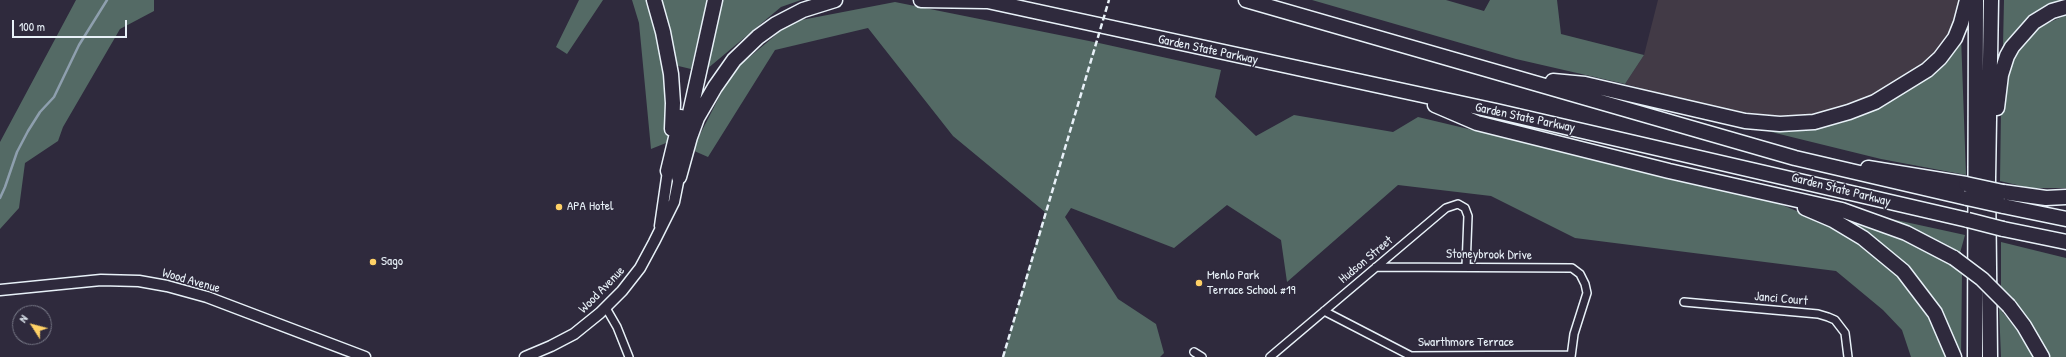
<!DOCTYPE html>
<html>
<head>
<meta charset="utf-8">
<style>
  body { margin:0 }
  #map { position:relative; width:2066px; height:357px; overflow:hidden; background:#2f2a3d; font-family:"Patrick Hand",sans-serif }
  canvas { display:block }
  .north { position:absolute; left:12px; top:305px; width:40px; height:40px; box-sizing:border-box; background:#2f2a3d; border:1px solid #797a88; border-radius:50%; rotate:306deg; font-size:11px; font-weight:700; line-height:16px; text-align:center; color:#e8f1f8 }
  .north::after { content:''; display:block; margin:auto; width:14px; height:18px; background:#ffd166; clip-path:polygon(50% 0,100% 100%,50% 72%,0 100%) }
  .scale { position:absolute; left:12px; top:20px; width:115px; height:18px; box-sizing:border-box; border:2px solid #e8f1f8; border-top:0; padding-left:5px; font-size:12px; line-height:14px; white-space:nowrap; color:#e8f1f8; -webkit-text-stroke:3px #2f2a3d; paint-order:stroke }
</style>
</head>
<body>
<div id="map">
<canvas width="2066" height="357"></canvas>
<div class="north">N</div>
<div class="scale">100 m</div>
</div>
<script>
const ctx = document.querySelector('canvas').getContext('2d');
ctx.lineJoin = 'round';
function paint(path, color) { ctx.fillStyle = color; ctx.fill(path, 'evenodd'); }
const poly = rows => new Path2D(rows.map(r => 'M' + r).join(''));
function trace(path, color, width, dash) { ctx.strokeStyle = color; ctx.lineWidth = width; ctx.lineCap = dash ? 'butt' : 'round'; ctx.setLineDash(dash || []); ctx.stroke(path); }
function label(font, color, halo, rows, align = 'center') {
  ctx.font = font + ' "Patrick Hand",sans-serif'; ctx.lineWidth = 3; ctx.setLineDash([]); ctx.textBaseline = 'middle'; ctx.strokeStyle = halo; ctx.fillStyle = color; for (const [text, x, y, turn = 0] of rows) {
    ctx.save(); ctx.translate(x, y); ctx.rotate((+turn || 0) * Math.PI / 180); ctx.textAlign = isNaN(turn) ? turn : align; if (halo) ctx.strokeText(text, 0, 0); ctx.fillText(text, 0, 0); ctx.restore();
  }
}
const built = poly([
  [1658,0,1962,0,1960,12,1944,45,1929,65,1866,100,1801,119,1749,117,1625,84,1644,55]
]);
const green = poly([
  [76,0,154,0,154,11,120,29,63,127,58,141,25,163,19,208,0,229,0,142],
  [579,0,603,0,567,54,556,47],
  [632,0,707,0,691,69,670,64,671,141,651,149,639,23],
  [721,0,801,0,781,7,707,69],
  [1312,0,1446,0,1484,11,1490,0,1557,0,1561,34,1644,55,1625,84,1516,59],
  [2004,0,2063,0,2043,9,2019,27,2003,46],
  [895,2,1099,43,1221,70,1215,97,1256,136,1294,115,1393,132,1418,117,1775,202,1826,223,1858,243,1912,288,1935,324,1947,357,1911,357,1902,330,1883,310,1836,271,1575,238,1491,196,1398,185,1287,282,1281,240,1227,205,1174,248,1071,208,1065,217,1118,299,1156,324,1164,353,1160,357,1003,357,1045,212,953,136,868,28,775,50,708,157,692,150,732,72,791,22],
  [2066,15,2066,188,2030,188,2000,181,2001,109,2011,57,2037,28],
  [1961,36,1966,175,1881,159,1763,130,1842,123,1915,85],
  [1840,218,1879,230,1920,245,1962,273,1961,357,1957,357,1944,321],
  [1887,218,1965,235,1960,253,1929,237],
  [2001,242,2066,258,2066,357,2047,357,2001,291],
  [1999,308,2030,345,2035,357,2001,357]
]);
const stream = poly([
  [0,198,5,187,17,152,28,131,40,112,54,97,79,45,107,0]
]);
const street = poly([
  [1376,267,1572,268,1580,274,1585,284,1587,293,1574,334,1571,357],
  [1684,302,1818,314,1828,317,1835,320,1845,333,1848,357],
  [606,308,617,327,629,357],
  [1324,311,1411,356,1571,355],
  [1194,352,1202,357],
  [1270,357,1446,208,1458,204,1465,208,1468,216,1466,267]
]);
const secondary = poly([
  [660,226,668,171],
  [0,290,101,280,139,281,167,286,207,297,365,357],
  [525,357,551,346,574,334,600,313,622,291,640,268,654,242,674,202,679,177]
]);
const highway = poly([
  [654,0,663,32,671,74,673,103,672,129],
  [921,0,985,1],
  [983,0,1496,111,1968,220],
  [1246,0,1795,158,1967,198],
  [1553,81,1585,84,1745,121,1780,124,1814,122,1849,112,1875,102,1927,70,1940,58,1955,38,1961,23,1967,0],
  [1435,105,1477,123,1669,171,1842,210,1906,233,1954,258],
  [1997,108,2001,75,2007,56,2012,47,2034,22,2052,11,2066,7],
  [686,131,715,0],
  [1868,168,1966,184],
  [668,171,681,117],
  [679,177,690,137,697,118,715,87,734,60,758,37,776,24,803,10,835,0],
  [2003,192,2046,198,2066,197],
  [2003,206,2066,219],
  [1805,208,1833,220,1863,238,1903,271,1935,313,1954,357],
  [2003,229,2066,242],
  [2009,306,2024,326,2042,357],
  [1975,357,1976,0],
  [1990,357,1988,179,1991,0]
]);
const rail = poly([
  [1003,357,1109,0]
]);
const highwayBridge = poly([
  [1966,184,2003,192],
  [1967,198,2003,206],
  [1968,220,2003,229],
  [1954,258,1982,279,2009,306]
]);
const markers = [
  [559,207,4,"#ffd166"],
  [373,262,4,"#ffd166"],
  [1199,283,4,"#ffd166"]
];
const streetNames = [
  ["Garden State Parkway",1208,50,12],
  ["Garden State Parkway",1525,118,12],
  ["Garden State Parkway",1841,190,14],
  ["Stoneybrook Drive",1489,255,1],
  ["Hudson Street",1366,260,-40],
  ["Wood Avenue",191,281,16],
  ["Wood Avenue",602,290,-46],
  ["Janci Court",1781,299,5],
  ["Swarthmore Terrace",1466,343]
];
const poiNames = [
  ["APA Hotel",567,207],
  ["Sago",381,262],
  ["Menlo Park",1207,276],
  ["Terrace School #19",1207,291]
];
paint(built, '#423a46');
paint(green, '#546a65');
trace(stream, '#8e9fae', 2.5);
trace(street, '#e8f1f8', 10);
trace(secondary, '#e8f1f8', 13);
trace(highway, '#e8f1f8', 17);
trace(street, '#2f2a3d', 7);
trace(secondary, '#2f2a3d', 10);
trace(highway, '#2f2a3d', 14);
trace(rail, '#e8f1f8', 2.5, [6, 3]);
trace(highwayBridge, '#e8f1f8', 17, []);
trace(highwayBridge, '#2f2a3d', 14);
for (const [x, y, r, color] of markers) { const dot = new Path2D(); dot.arc(x, y, r, 0, 2 * Math.PI); ctx.fillStyle = color; ctx.fill(dot); trace(dot, '#2f2a3d', 1.5); }
label('13px', '#e8f1f8', '#2f2a3d', streetNames);
label('13px', '#e8f1f8', '#2f2a3d', poiNames, 'left');
</script>
</body>
</html>
